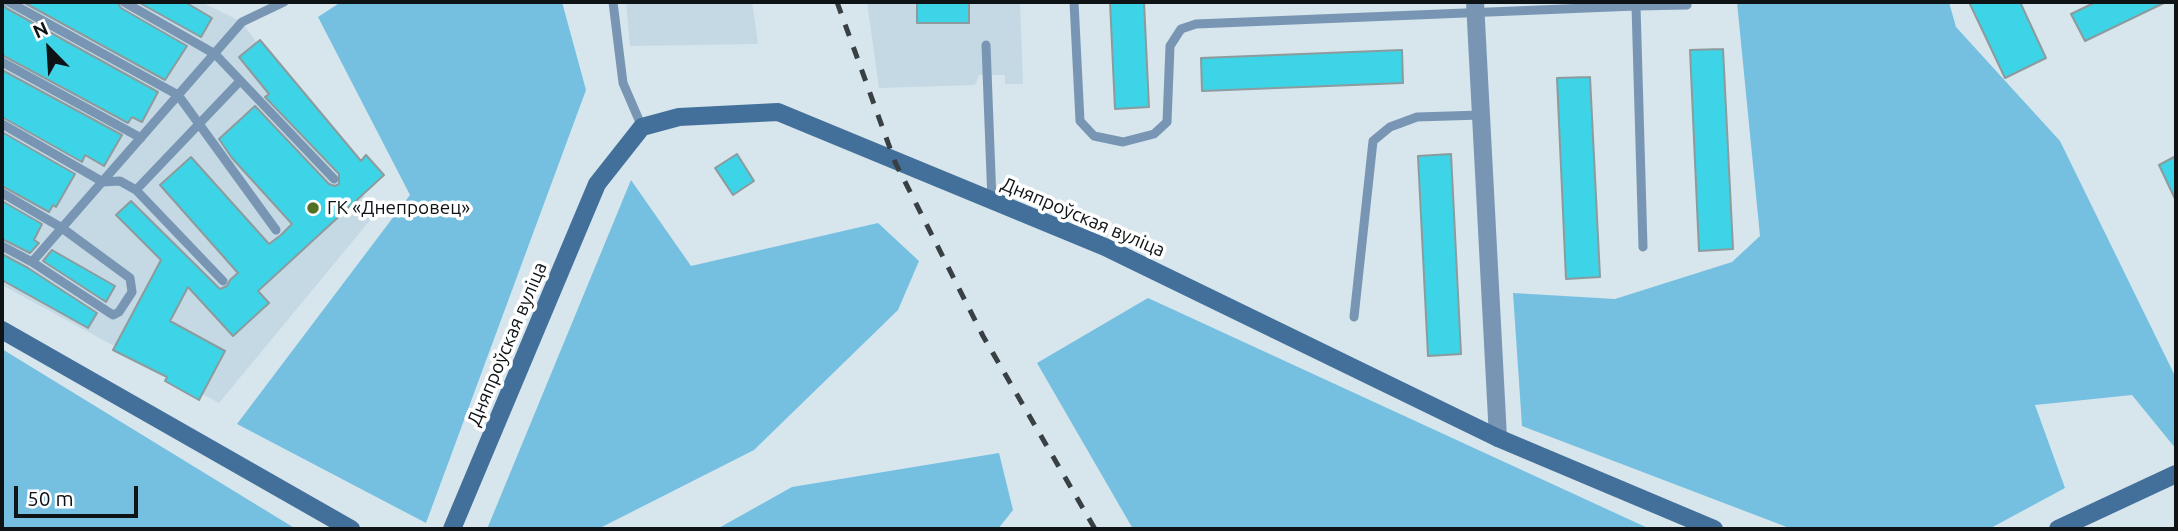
<!DOCTYPE html>
<html>
<head>
<meta charset="utf-8">
<style>
  body { margin:0 }
  #map { position:relative; width:2178px; height:531px; overflow:hidden; background:#d7e5ec; font-family:Ubuntu,sans-serif }
  canvas { display:block }
  .frame { position:absolute; inset:0; border:4px solid #0e1315; pointer-events:none }
  .north { position:absolute; left:14px; top:14px; width:70px; height:70px; -webkit-text-stroke:5px #fff; paint-order:stroke; rotate:336deg; font-size:19px; font-weight:700; line-height:28px; text-align:center; color:#0e1315 }
  .north::after { content:''; display:block; margin:auto; width:24px; height:32px; background:#0e1315; clip-path:polygon(50% 0,100% 100%,50% 72%,0 100%) }
  .scale { position:absolute; left:14px; top:486px; width:124px; height:32px; box-sizing:border-box; border:4px solid #0e1315; border-top:0; padding-left:9px; font-size:21px; line-height:24px; white-space:nowrap; color:#0e1315; -webkit-text-stroke:5px #fff; paint-order:stroke }
</style>
</head>
<body>
<div id="map">
<canvas width="2178" height="531"></canvas>
<div class="frame"></div>
<div class="north">N</div>
<div class="scale">50 m</div>
</div>
<script>
const ctx = document.querySelector('canvas').getContext('2d');
ctx.lineJoin = 'round';
function paint(path, color) { ctx.fillStyle = color; ctx.fill(path, 'evenodd'); }
const poly = rows => new Path2D(rows.map(r => 'M' + r).join(''));
function trace(path, color, width, dash) { ctx.strokeStyle = color; ctx.lineWidth = width; ctx.lineCap = dash ? 'butt' : 'round'; ctx.setLineDash(dash || []); ctx.stroke(path); }
function label(font, color, halo, rows, align = 'center') {
  ctx.font = font + ' Ubuntu,sans-serif'; ctx.lineWidth = 7; ctx.setLineDash([]); ctx.textBaseline = 'middle'; ctx.strokeStyle = halo; ctx.fillStyle = color; for (const [text, x, y, turn = 0] of rows) {
    ctx.save(); ctx.translate(x, y); ctx.rotate((+turn || 0) * Math.PI / 180); ctx.textAlign = isNaN(turn) ? turn : align; if (halo) ctx.strokeText(text, 0, 0); ctx.fillText(text, 0, 0); ctx.restore();
  }
}
const built = poly([
  [2,2,201,2,242,22,376,213,219,403,2,285],
  [626,2,752,2,758,44,630,46],
  [867,2,1020,2,1023,84,1005,84,1005,75,979,75,975,85,879,88]
]);
const green = poly([
  [341,2,562,2,586,90,426,523,237,424,410,195,318,17],
  [1737,2,1949,2,1956,27,2060,141,2176,378,2176,449,2132,395,2035,405,2065,488,1989,529,1792,529,1522,426,1513,293,1615,299,1732,262,1760,236],
  [631,180,691,266,878,223,919,261,898,310,754,450,598,529,487,529],
  [1148,298,1650,529,1133,529,1037,363],
  [2,349,296,529,2,529],
  [999,453,1013,510,998,529,717,529,792,487]
]);
const building = poly([
  [2,2,6,8,158,92,142,122,132,117,128,123,2,55,2,2],
  [23,2,117,2,121,8,187,46,165,80,23,2],
  [138,2,185,2,212,18,201,37,138,2],
  [917,2,969,2,969,23,917,23,917,2],
  [1110,2,1144,2,1149,107,1115,109,1110,2],
  [1969,2,2020,2,2046,58,2005,78,1969,2],
  [2096,2,2166,2,2085,41,2071,14,2096,2],
  [260,40,361,161,366,155,384,175,258,291,269,303,233,336,188,287,170,321,225,351,199,400,165,381,167,377,113,350,161,260,116,215,131,201,220,289,227,286,230,280,238,273,160,185,191,157,269,244,281,235,292,224,232,158,219,139,255,106,329,184,335,186,339,184,339,174,265,97,269,94,239,57,260,40],
  [1723,49,1733,249,1699,251,1690,50,1723,49],
  [1402,50,1403,83,1202,91,1201,58,1402,50],
  [2,70,122,135,104,166,85,155,82,162,2,117,2,70],
  [1590,77,1600,277,1566,279,1557,78,1590,77],
  [2,132,75,174,56,207,53,205,49,212,2,186,2,132],
  [737,154,754,181,733,195,715,168,737,154],
  [1451,154,1461,354,1428,356,1418,156,1451,154],
  [2176,156,2176,201,2159,165,2176,156],
  [2,201,42,224,34,240,39,243,30,253,2,239,2,201],
  [52,250,115,286,106,302,43,261,52,250],
  [2,254,28,268,97,313,88,328,2,280,2,254]
]);
const lane = poly([
  [9,2,178,95,276,230],
  [124,2,215,54,334,179],
  [613,2,623,83,642,127],
  [1074,2,1080,121,1094,136,1123,142,1154,134,1167,122,1170,46,1181,29,1196,24,1636,6,1643,247],
  [1636,6,1687,5],
  [986,45,992,201],
  [2,62,141,138],
  [2,124,103,182,120,181,136,190,223,281],
  [136,190,240,81],
  [2,193,62,228,130,278,132,292,119,312,113,315,32,262,2,246],
  [32,262,242,22,284,2],
  [1354,317,1373,141,1390,127,1417,117,1481,115]
]);
const street = poly([
  [1475,2,1498,438]
]);
const secondary = poly([
  [2,330,351,529],
  [452,529,597,184,642,127,679,117,778,112,1105,247,1498,438,1714,529],
  [2058,529,2176,474]
]);
const rail = poly([
  [837,2,895,162,983,336,1095,529]
]);
const markers = [
  [313,208,7,"#547024"]
];
const poiNames = [
  ["ГК «Днепровец»",327,208]
];
const streetNames = [
  ["Дняпроўская вуліца",1083,217,23],
  ["Дняпроўская вуліца",507,344,-67]
];
paint(built, '#c4d9e4');
paint(green, '#75c0e1');
paint(building, '#3dd4e7');
trace(building, '#8c9b9d', 2);
trace(lane, '#7896b4', 9);
trace(street, '#7896b4', 18);
trace(secondary, '#43709b', 18);
trace(rail, '#394043', 5, [12, 12]);
for (const [x, y, r, color] of markers) { const dot = new Path2D(); dot.arc(x, y, r, 0, 2 * Math.PI); ctx.fillStyle = color; ctx.fill(dot); trace(dot, '#fff', 2.5); }
label('19px', '#0e1315', '#fff', poiNames, 'left');
label('19px', '#0e1315', '#fff', streetNames);
</script>
</body>
</html>
